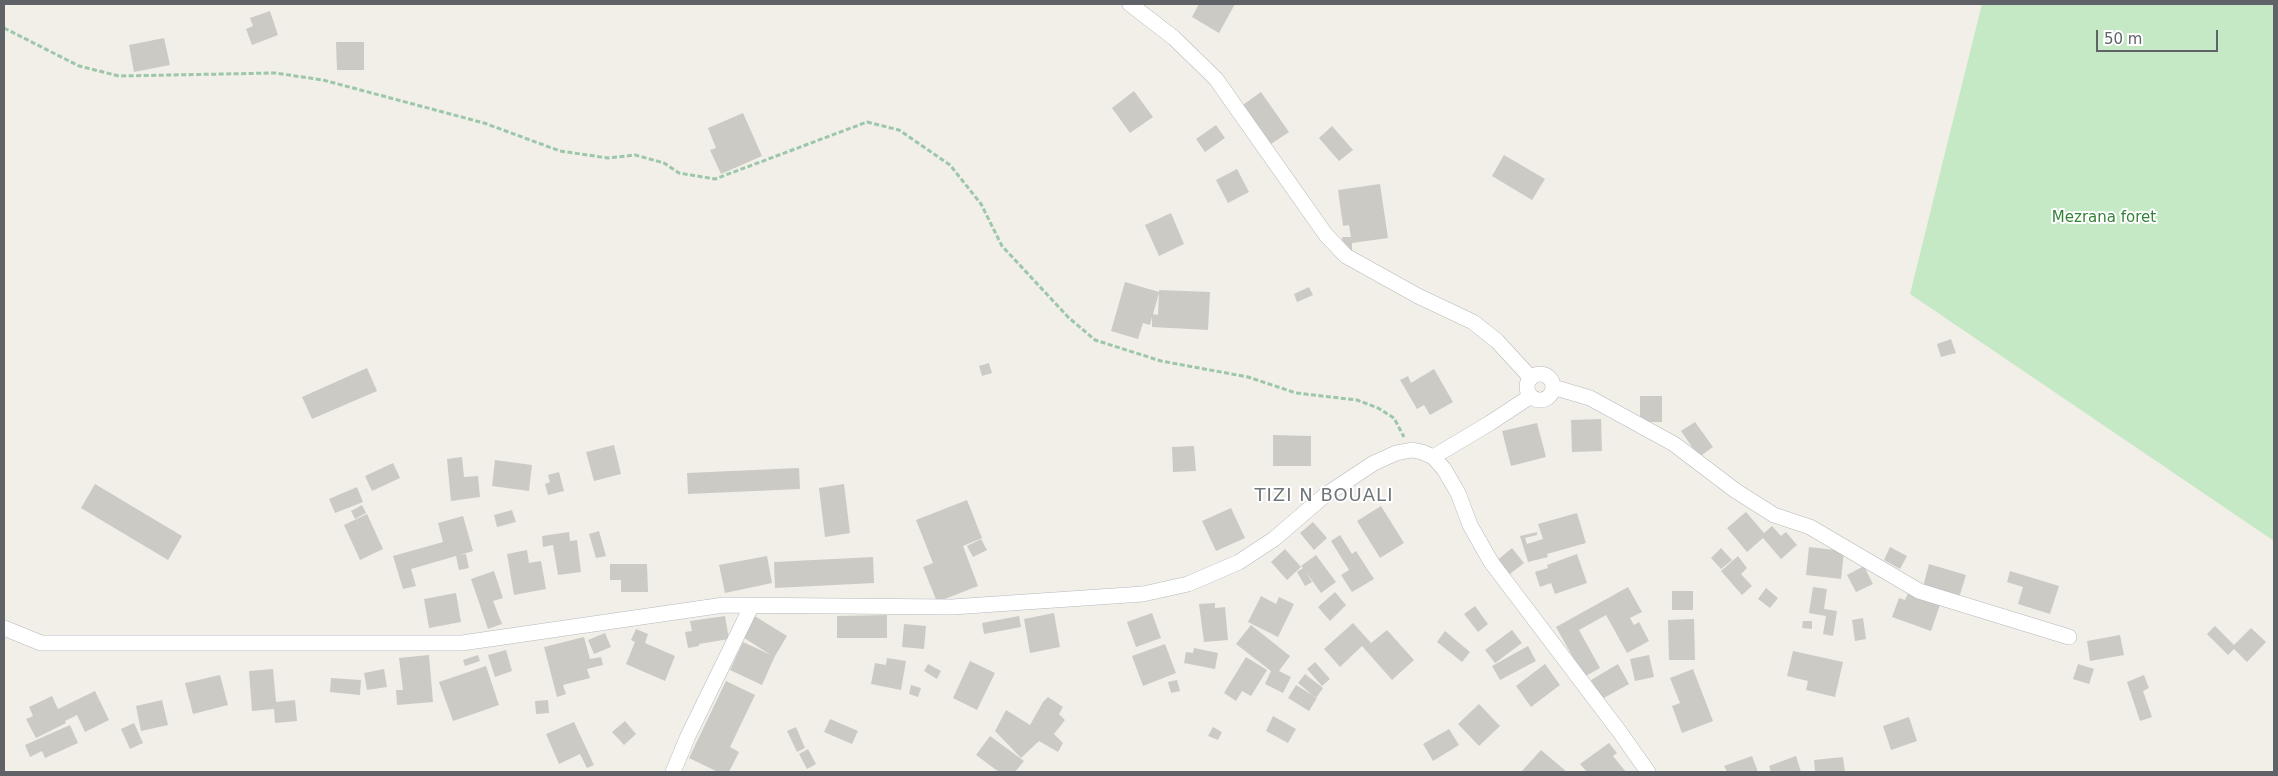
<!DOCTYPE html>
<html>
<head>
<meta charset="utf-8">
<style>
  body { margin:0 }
  #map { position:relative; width:2278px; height:776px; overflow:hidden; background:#f1efe8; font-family:"DejaVu Sans",sans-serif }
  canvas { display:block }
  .frame { position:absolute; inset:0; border:5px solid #5f6368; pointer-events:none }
  .scale { position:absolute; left:2096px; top:30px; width:122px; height:22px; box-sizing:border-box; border:2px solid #5f6368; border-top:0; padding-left:6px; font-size:15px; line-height:18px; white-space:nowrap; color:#5f6368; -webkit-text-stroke:4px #fff; paint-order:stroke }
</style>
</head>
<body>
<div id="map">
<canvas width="2278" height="776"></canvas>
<div class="frame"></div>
<div class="scale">50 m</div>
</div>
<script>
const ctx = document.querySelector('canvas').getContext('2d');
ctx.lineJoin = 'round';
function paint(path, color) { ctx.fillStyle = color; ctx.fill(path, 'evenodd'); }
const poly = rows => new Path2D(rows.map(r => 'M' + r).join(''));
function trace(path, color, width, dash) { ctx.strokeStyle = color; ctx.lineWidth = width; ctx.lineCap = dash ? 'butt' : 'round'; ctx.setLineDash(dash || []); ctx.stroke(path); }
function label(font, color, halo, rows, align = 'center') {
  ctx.font = font + ' "DejaVu Sans",sans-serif'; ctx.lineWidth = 4; ctx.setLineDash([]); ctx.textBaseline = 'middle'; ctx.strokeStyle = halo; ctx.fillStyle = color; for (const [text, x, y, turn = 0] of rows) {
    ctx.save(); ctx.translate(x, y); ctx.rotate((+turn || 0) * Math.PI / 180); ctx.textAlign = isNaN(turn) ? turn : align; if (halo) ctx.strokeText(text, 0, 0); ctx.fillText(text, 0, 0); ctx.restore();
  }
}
const green = poly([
  [1982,4,2274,4,2274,541,1910,294]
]);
const building = poly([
  [1199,4,1235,4,1219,33,1192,17],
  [270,11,278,35,252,45,246,29,253,26,250,18],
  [164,38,170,65,134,72,129,45],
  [336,42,364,42,364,70,337,70],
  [1134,91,1153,117,1130,133,1112,108],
  [1261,92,1289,132,1268,146,1240,107],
  [743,113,762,156,721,174,710,150,716,148,708,128],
  [1216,125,1225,138,1205,152,1196,139],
  [1332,126,1353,150,1339,161,1319,138],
  [1504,155,1545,179,1532,200,1492,176],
  [1237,169,1249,192,1228,203,1216,180],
  [1380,184,1388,238,1352,243,1352,251,1343,251,1342,237,1351,237,1349,225,1343,226,1338,190],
  [1171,213,1184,244,1159,256,1145,225],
  [1125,282,1159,292,1159,290,1210,292,1208,330,1152,327,1152,317,1150,325,1143,323,1138,339,1111,331],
  [1159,293,1158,315,1153,314],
  [1309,287,1313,295,1297,302,1294,294],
  [1951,339,1956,353,1941,357,1937,344],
  [989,363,992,373,982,376,979,366],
  [367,368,377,391,312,419,302,397],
  [1434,369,1453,402,1430,415,1424,405,1417,409,1400,380,1408,376,1411,383],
  [1640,396,1662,396,1662,422,1640,422],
  [1601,419,1602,451,1572,452,1571,420],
  [1695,422,1713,447,1699,457,1681,431],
  [1537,423,1546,457,1511,466,1502,431],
  [1273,435,1311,436,1311,466,1273,466],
  [614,445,621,474,594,481,586,452],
  [1194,446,1196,471,1173,472,1172,447],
  [462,457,464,477,478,476,480,497,451,501,447,459],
  [495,460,532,465,529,491,492,486],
  [393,463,400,478,372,491,365,476],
  [799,468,800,489,688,494,687,473],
  [559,472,564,491,548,495,545,484,550,482,548,475],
  [95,484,182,536,168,560,81,508],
  [844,484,850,533,825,537,819,488],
  [357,487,363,502,335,513,329,499],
  [967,500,982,538,963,546,978,586,937,602,923,567,933,563,916,520],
  [362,505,366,513,355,519,351,511],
  [1381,506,1404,543,1380,558,1357,521],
  [1231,508,1245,538,1216,551,1202,521],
  [512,510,516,522,497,527,494,515],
  [1746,512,1764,533,1772,526,1781,536,1786,532,1797,545,1781,559,1763,538,1747,552,1727,528],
  [1577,513,1586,543,1547,554,1548,557,1528,562,1520,536,1537,532,1537,535,1525,538,1527,544,1543,539,1538,524],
  [367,514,383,549,360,560,344,525],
  [463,516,473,551,460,555,466,554,469,568,459,570,456,556,411,569,416,586,403,589,393,556,443,542,438,523],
  [1313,522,1327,538,1314,550,1300,533],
  [599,531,606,556,596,558,589,534],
  [569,532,570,541,577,540,581,572,558,575,553,545,543,547,542,536],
  [1340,535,1352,554,1356,551,1374,579,1352,592,1341,575,1349,570,1331,541],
  [981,539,987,550,973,557,967,546],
  [1809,547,1844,551,1841,579,1806,575],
  [1890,547,1907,556,1900,569,1884,560],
  [1512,548,1524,563,1506,577,1495,562],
  [1721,548,1732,560,1721,569,1711,558],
  [1285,549,1301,567,1287,580,1271,562],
  [527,550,529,563,541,561,546,589,514,595,507,554],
  [1577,554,1587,583,1555,594,1551,583,1540,587,1535,572,1548,568,1547,565],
  [1316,555,1336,582,1321,593,1306,572,1312,582,1305,586,1297,572,1303,568,1301,566],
  [767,556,772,583,725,593,719,565],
  [1738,556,1747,568,1741,574,1752,586,1742,595,1721,571],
  [873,557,874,583,775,588,774,562],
  [610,564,647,564,648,592,621,592,621,580,610,580],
  [1929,564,1966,575,1959,598,1923,587],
  [1864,566,1873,584,1856,592,1847,575],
  [494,571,503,598,493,601,502,624,488,629,471,579],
  [2010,571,2059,586,2050,614,2018,604,2023,587,2007,582],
  [1628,587,1642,612,1630,618,1634,625,1639,622,1649,641,1627,653,1606,615,1579,630,1600,668,1584,677,1556,627],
  [1813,587,1827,589,1824,609,1837,611,1833,636,1823,634,1826,616,1809,613],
  [1766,588,1778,598,1770,608,1758,599],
  [1672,591,1693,591,1693,610,1672,610],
  [1335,592,1346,605,1330,621,1318,607],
  [456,593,461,622,429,628,424,599],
  [1908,593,1940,605,1931,631,1892,617,1899,598,1905,600],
  [1261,596,1276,604,1279,597,1294,604,1278,637,1248,622],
  [1215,603,1215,608,1225,607,1228,640,1204,642,1199,604],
  [1475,606,1488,624,1478,632,1464,614],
  [1054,613,1060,647,1030,653,1024,619],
  [1152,613,1161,638,1136,647,1127,622],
  [753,615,787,636,775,656,762,685,730,670,743,642,771,655,741,636],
  [887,615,887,638,837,638,837,616],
  [725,616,729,639,699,644,699,646,688,648,685,632,692,631,690,621],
  [1019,616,1021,627,984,634,982,623],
  [1863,618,1866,639,1855,641,1852,620],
  [1694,619,1695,660,1669,660,1668,620],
  [1803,621,1812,621,1812,629,1802,628],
  [1353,623,1371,643,1387,630,1414,660,1392,680,1362,646,1340,667,1324,649],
  [904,624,926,626,924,649,902,647],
  [1251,625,1290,656,1279,671,1291,677,1283,693,1265,684,1271,671,1236,644],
  [2215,626,2234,645,2251,628,2266,642,2247,662,2234,649,2228,655,2207,634],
  [636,629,648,634,645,643,675,656,665,681,626,664,635,642,631,640],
  [1512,630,1522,643,1495,663,1485,650],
  [1445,631,1470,652,1462,662,1437,642],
  [605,633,611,647,594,654,588,640],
  [2120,635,2124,655,2090,661,2087,641],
  [584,637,590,659,601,657,603,665,587,669,590,678,563,685,566,694,557,697,544,647],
  [1165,644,1176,673,1143,686,1132,656],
  [1528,646,1536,661,1500,680,1492,666],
  [1194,648,1218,653,1215,669,1184,663,1186,652,1193,653],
  [506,650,512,671,495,677,488,655],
  [1793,651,1843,662,1835,697,1806,690,1808,681,1787,676],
  [429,655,433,702,397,705,396,690,403,690,399,658],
  [478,655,480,661,465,666,463,660],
  [1649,655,1654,677,1635,681,1630,659],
  [1246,657,1267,670,1251,696,1242,691,1236,701,1224,693],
  [887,658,906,661,901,690,871,684,875,663,886,665],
  [970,661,995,673,977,710,953,698],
  [1315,662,1330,679,1322,686,1307,669],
  [928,664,941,671,937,679,924,671],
  [1545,664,1560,685,1531,707,1516,686],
  [1618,664,1629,684,1602,699,1591,680],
  [2078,664,2094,669,2089,684,2073,679],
  [486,666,499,705,453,721,439,682],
  [273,669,276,702,295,700,297,721,275,723,274,709,252,711,249,671],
  [384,669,387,687,367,690,364,673],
  [1693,669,1713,721,1682,733,1672,706,1680,703,1670,678],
  [1305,674,1323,688,1316,698,1298,683],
  [220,675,228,705,193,714,185,683],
  [2144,675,2149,688,2143,691,2152,717,2140,721,2127,682],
  [331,678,361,680,360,695,330,692],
  [1177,680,1180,691,1171,693,1168,682],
  [726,681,755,695,730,747,739,752,729,772,718,772,689,758],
  [911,685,921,688,918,697,909,694],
  [1296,685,1317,698,1309,711,1288,698],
  [95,691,109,720,85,732,77,715,65,721,66,723,36,738,26,719,33,716,29,707,52,696,58,709],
  [1048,697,1063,707,1059,714,1065,720,1054,734,1063,743,1058,752,1039,741,1021,758,995,731,1006,710,1030,725,1043,702],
  [162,700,168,725,141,731,136,706],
  [548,700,549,713,536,714,535,701],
  [1479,704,1500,726,1479,746,1458,724],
  [1273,716,1296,729,1288,743,1266,731],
  [1909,717,1917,741,1891,750,1883,726],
  [830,719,858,731,852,744,824,732],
  [625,721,636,734,624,745,612,732],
  [574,722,594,765,587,768,580,754,559,764,546,734],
  [134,723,143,743,130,749,121,729],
  [70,725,78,743,45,758,42,751,30,757,25,745],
  [796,727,805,748,797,752,787,731],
  [1213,727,1222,732,1218,740,1208,736],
  [1449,729,1459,745,1433,761,1423,744],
  [990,736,1024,761,1015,772,999,772,976,755],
  [1609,743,1617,753,1613,756,1626,772,1587,772,1580,764],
  [808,749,816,764,807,769,799,754],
  [1541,750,1567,772,1521,772],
  [1752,756,1758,772,1727,772,1724,766],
  [1796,756,1801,772,1771,772,1769,766],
  [1843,757,1845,772,1815,772,1814,760]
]);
const path = poly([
  [4,28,79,66,119,76,275,73,323,80,484,123,560,151,608,158,635,155,664,163,679,173,715,179,867,122,899,130,950,165,981,204,1002,246,1068,317,1095,340,1161,361,1248,377,1296,393,1357,400,1378,408,1394,418,1404,437]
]);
const minor = poly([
  [1130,4,1174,38,1216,79,1326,235,1346,256,1418,296,1473,322,1497,341,1531,378],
  '1527 387a13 13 0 1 1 26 0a13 13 0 1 1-26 0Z',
  [1553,387,1590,398,1674,444,1736,491,1774,515,1810,527,1919,591,2069,637],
  [1433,457,1490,423,1531,396],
  [4,628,41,643,462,643,724,605,952,607,1143,594,1188,584,1239,562,1274,539,1324,496,1374,463,1396,453,1412,450,1422,452,1433,457,1444,469,1458,493,1470,525,1491,562,1619,731,1648,772],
  [673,772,688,736,752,605]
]);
const parkNames = [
  ["Mezrana foret",2104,218]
];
const quarterNames = [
  ["TIZI N BOUALI",1324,496]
];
paint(green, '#c5e8c5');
paint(building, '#cccac5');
trace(minor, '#b5b8bc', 16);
trace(path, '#9cc7a9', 3, [5, 2.5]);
trace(minor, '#fff', 15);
label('15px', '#348238', '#fff', parkNames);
ctx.letterSpacing = '1px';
label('18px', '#70757a', '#fff', quarterNames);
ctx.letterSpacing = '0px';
</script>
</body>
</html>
